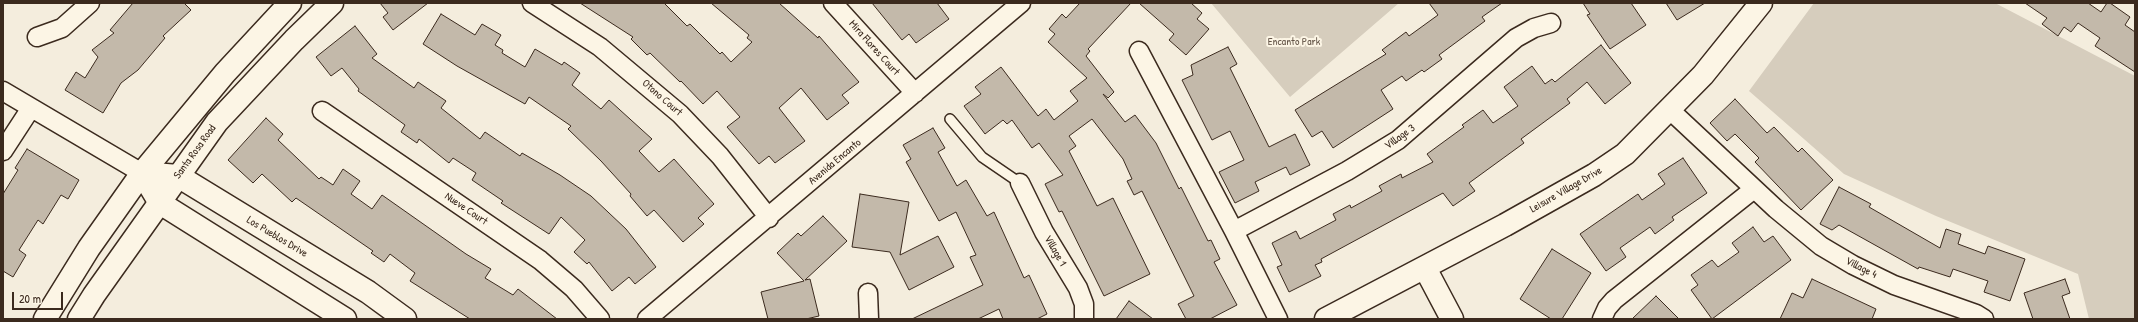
<!DOCTYPE html>
<html>
<head>
<meta charset="utf-8">
<style>
  body { margin:0 }
  #map { position:relative; width:2138px; height:322px; overflow:hidden; background:#f4eddd; font-family:"Patrick Hand",sans-serif }
  canvas { display:block }
  .frame { position:absolute; inset:0; border:4px solid #3b2a1e; pointer-events:none }
  .scale { position:absolute; left:12px; top:292px; width:51px; height:18px; box-sizing:border-box; border:2px solid #3b2a1e; border-top:0; padding-left:5px; font-size:12px; line-height:14px; white-space:nowrap; color:#3b2a1e; -webkit-text-stroke:3px #fcf5e5; paint-order:stroke }
</style>
</head>
<body>
<div id="map">
<canvas width="2138" height="322"></canvas>
<div class="frame"></div>
<div class="scale">20 m</div>
</div>
<script>
const ctx = document.querySelector('canvas').getContext('2d');
ctx.lineJoin = 'round';
function paint(path, color) { ctx.fillStyle = color; ctx.fill(path, 'evenodd'); }
const poly = rows => new Path2D(rows.map(r => 'M' + r).join(''));
function trace(path, color, width, dash) { ctx.strokeStyle = color; ctx.lineWidth = width; ctx.lineCap = dash ? 'butt' : 'round'; ctx.setLineDash(dash || []); ctx.stroke(path); }
function label(font, color, halo, rows, align = 'center') {
  ctx.font = font + ' "Patrick Hand",sans-serif'; ctx.lineWidth = 4; ctx.setLineDash([]); ctx.textBaseline = 'middle'; ctx.strokeStyle = halo; ctx.fillStyle = color; for (const [text, x, y, turn = 0] of rows) {
    ctx.save(); ctx.translate(x, y); ctx.rotate((+turn || 0) * Math.PI / 180); ctx.textAlign = isNaN(turn) ? turn : align; if (halo) ctx.strokeText(text, 0, 0); ctx.fillText(text, 0, 0); ctx.restore();
  }
}
const green = poly([
  [1211,3,1399,3,1290,97],
  [1814,3,1995,3,2135,76,2135,319,2089,319,2078,274,1936,216,1844,174,1749,91]
]);
const building = poly([
  [133,3,184,3,191,10,163,36,165,38,138,70,121,83,103,113,65,90,76,72,85,78,98,57,92,50,114,33,110,30,133,3],
  [380,3,428,3,393,30,383,17,388,13,380,3],
  [580,3,664,3,687,26,690,24,720,54,722,52,731,62,752,42,747,38,749,35,711,3,779,3,818,38,819,36,859,82,842,95,849,103,827,120,801,88,779,108,805,141,775,163,769,156,759,164,727,127,740,117,717,91,703,104,681,81,680,82,650,53,647,55,631,39,633,37,580,3],
  [872,3,937,3,949,19,916,43,909,34,902,40,872,3],
  [1080,3,1131,3,1088,49,1090,51,1086,56,1114,92,1108,98,1103,94,1125,122,1135,115,1156,143,1179,189,1181,187,1208,241,1211,240,1220,259,1214,262,1237,305,1210,319,1186,319,1178,304,1194,296,1142,191,1134,195,1127,181,1132,179,1123,159,1092,119,1069,136,1076,146,1069,151,1097,206,1113,198,1150,274,1104,296,1062,211,1059,212,1045,184,1063,175,1039,143,1032,148,1012,120,1007,124,1003,120,985,134,964,106,981,94,975,87,1001,67,1038,116,1046,109,1054,120,1078,101,1070,91,1087,78,1048,42,1055,34,1049,29,1062,14,1066,18,1080,3],
  [1139,3,1191,3,1202,13,1197,19,1209,29,1186,55,1169,40,1174,34,1139,3],
  [1429,3,1502,3,1482,17,1485,21,1439,55,1442,59,1424,72,1422,70,1406,81,1402,76,1381,90,1393,109,1333,148,1322,131,1312,137,1295,110,1386,54,1382,50,1406,32,1409,36,1438,15,1429,3],
  [1583,3,1631,3,1646,25,1610,49,1587,15,1590,14,1583,3],
  [1666,3,1705,3,1677,20,1666,3],
  [2025,3,2088,3,2101,12,2107,3,2110,3,2130,17,2125,25,2135,32,2135,72,2095,46,2100,38,2078,23,2071,32,2064,27,2058,36,2042,24,2047,18,2025,3],
  [441,14,475,35,482,24,501,35,495,45,503,50,502,53,525,67,535,49,562,65,564,62,580,73,572,85,601,109,609,100,652,139,639,151,659,172,674,159,714,204,698,218,704,224,683,242,654,210,647,216,630,196,631,194,601,161,568,129,571,126,529,97,525,104,457,66,423,44,441,14],
  [355,26,377,54,372,58,414,88,418,82,446,101,441,108,480,139,485,132,520,156,522,153,560,175,591,196,626,229,656,267,635,284,629,277,612,291,589,262,587,264,574,252,585,240,561,217,549,234,501,203,503,201,472,180,476,173,453,158,449,163,419,139,417,143,401,132,405,125,358,91,359,89,342,68,331,76,316,57,355,26],
  [1601,45,1631,83,1605,104,1587,82,1567,99,1570,103,1521,139,1524,143,1469,183,1475,191,1453,206,1443,193,1321,259,1322,262,1315,265,1321,276,1289,292,1277,267,1282,265,1272,243,1296,231,1300,239,1336,220,1333,214,1350,205,1351,208,1382,191,1379,186,1401,174,1402,178,1433,162,1427,154,1464,127,1462,125,1483,110,1493,123,1518,106,1504,87,1532,66,1545,84,1552,79,1555,82,1601,45],
  [1228,47,1237,64,1230,68,1269,147,1295,134,1310,165,1290,175,1286,167,1255,182,1259,191,1235,203,1219,172,1244,160,1230,131,1212,140,1182,80,1193,75,1191,65,1228,47],
  [1735,99,1767,133,1774,127,1798,152,1802,148,1833,180,1801,210,1755,162,1759,158,1735,134,1727,141,1710,123,1735,99],
  [266,118,283,134,278,140,319,179,321,177,333,185,343,169,360,181,351,194,372,209,382,195,466,254,491,269,485,278,513,295,518,289,557,319,470,319,410,281,415,273,390,254,384,262,371,253,373,251,296,198,292,202,262,174,253,183,228,160,266,118],
  [933,128,945,148,938,152,957,186,966,180,987,216,994,212,1024,278,1029,275,1047,314,1037,319,1003,319,999,309,978,319,912,319,983,285,970,257,976,255,956,212,939,221,906,162,911,159,903,145,933,128],
  [27,149,79,180,68,199,61,195,43,224,38,220,19,250,26,255,13,277,3,271,3,194,18,170,15,168,27,149],
  [1683,158,1707,193,1672,217,1674,220,1655,234,1650,227,1620,248,1626,257,1606,271,1580,234,1638,194,1642,200,1665,184,1658,174,1683,158],
  [1839,187,1871,204,1869,207,1940,248,1946,229,1961,234,1958,244,1985,254,1988,246,2025,259,2010,301,1984,292,1988,281,1953,269,1950,277,1919,267,1918,269,1839,225,1832,230,1820,224,1839,187],
  [860,194,909,202,900,255,938,236,954,267,909,290,890,252,852,247,860,194],
  [823,216,847,241,805,280,810,279,819,316,806,319,768,319,761,292,804,281,777,253,798,233,801,236,823,216],
  [1753,227,1764,242,1773,236,1791,260,1712,319,1691,290,1698,285,1691,275,1712,260,1718,267,1739,252,1732,243,1753,227],
  [1552,249,1591,273,1562,319,1551,319,1520,299,1552,249],
  [1812,279,1876,309,1872,319,1780,319,1792,293,1803,298,1812,279],
  [2065,279,2070,293,2062,296,2070,319,2033,319,2024,293,2065,279],
  [1656,296,1679,319,1632,319,1656,296],
  [1129,301,1153,319,1116,319,1129,301]
]);
const service = poly([
  [950,119,982,157,1020,183]
]);
const minor = poly([
  [532,3,600,47,680,114,720,156,769,218],
  [833,3,915,93],
  [37,37,62,28,90,3],
  [1139,51,1234,231,1278,319],
  [3,91,142,173],
  [1670,110,1776,209,1821,246,1853,265,1894,285,1976,314,1984,319],
  [322,111,540,260,574,289,600,319],
  [3,151,31,108],
  [1020,183,1044,232,1078,288,1084,304,1084,319],
  [1234,231,1347,171,1398,140,1516,38,1534,28,1551,23],
  [868,293,869,319],
  [647,319,1021,3],
  [1602,319,1607,308,1614,300,1754,189]
]);
const tertiary = poly([
  [142,173,178,176,368,292,405,319],
  [142,173,160,203,345,319],
  [1425,268,1452,319],
  [1326,319,1505,225,1594,175,1625,154,1703,75,1761,3]
]);
const secondary = poly([
  [45,319,89,248,142,173,225,73,290,3],
  [79,319,94,295,217,122,294,40,332,3]
]);
const parkNames = [
  ["Encanto Park",1294,42]
];
const streetNames = [
  ["Mira Flores Court",874,48,48],
  ["Otono Court",662,98,41],
  ["Village 3",1400,137,-36],
  ["Santa Rosa Road",195,152,-54],
  ["Avenida Encanto",835,162,-40],
  ["Leisure Village Drive",1566,190,-30],
  ["Nueve Court",466,209,34],
  ["Los Pueblos Drive",277,237,31],
  ["Village 1",1055,251,60],
  ["Village 4",1861,268,27]
];
paint(green, '#d6cdbd');
paint(building, '#c3b9aa');
trace(building, '#3b2a1e', 1);
trace(service, '#3b2a1e', 12);
trace(minor, '#3b2a1e', 21);
trace(tertiary, '#3b2a1e', 25);
trace(secondary, '#3b2a1e', 25);
trace(service, '#fcf5e5', 9);
trace(minor, '#fcf5e5', 18);
trace(tertiary, '#fcf5e5', 22);
trace(secondary, '#fcf5e5', 22);
label('11px', '#625346', '#fcf5e5', parkNames);
label('11px', '#3b2a1e', '#fcf5e5', streetNames);
</script>
</body>
</html>
